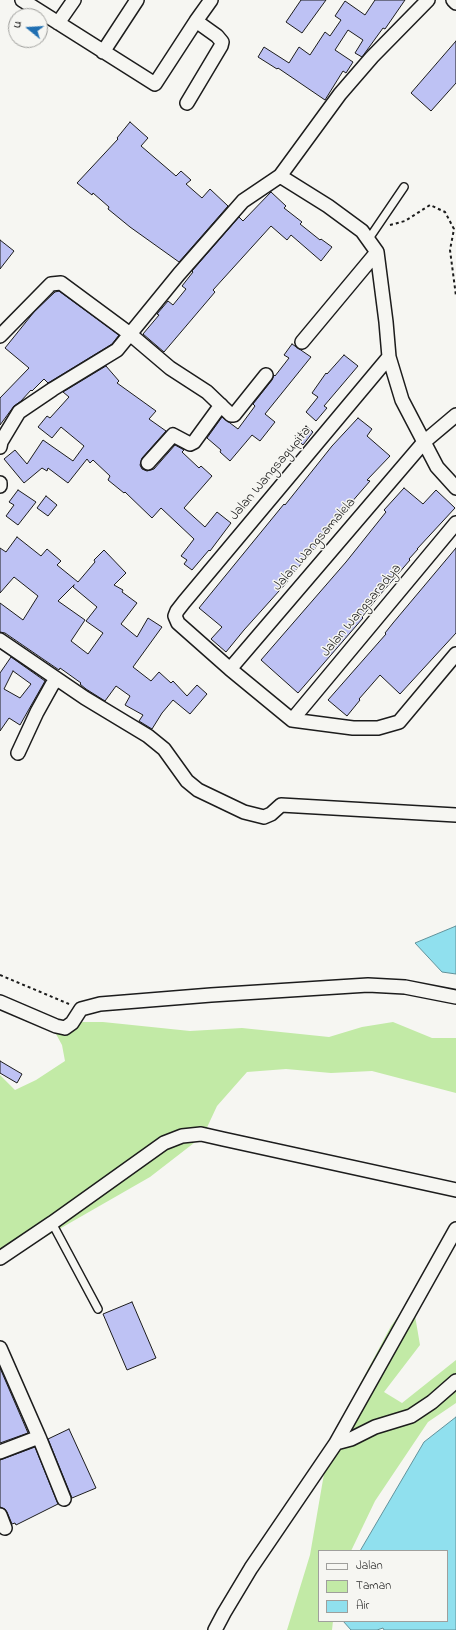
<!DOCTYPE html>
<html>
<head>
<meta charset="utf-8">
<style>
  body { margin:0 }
  #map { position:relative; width:456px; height:1630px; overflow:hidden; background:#f6f6f2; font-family:"Indie Flower",sans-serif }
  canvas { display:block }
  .legend { position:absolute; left:318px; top:1550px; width:130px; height:72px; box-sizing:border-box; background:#f6f6f2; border:1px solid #9f9f9c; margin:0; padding:5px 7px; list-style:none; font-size:12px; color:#1c1c1c }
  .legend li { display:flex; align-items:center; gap:8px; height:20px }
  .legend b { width:20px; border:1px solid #9f9f9c }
  .north { position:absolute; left:8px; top:8px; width:40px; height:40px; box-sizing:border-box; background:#f6f6f2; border:1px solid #9f9f9c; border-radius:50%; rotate:288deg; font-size:11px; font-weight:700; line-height:16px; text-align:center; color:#1c1c1c }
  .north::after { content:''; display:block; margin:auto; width:14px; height:18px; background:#1f6fb2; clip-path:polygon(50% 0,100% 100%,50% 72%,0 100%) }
</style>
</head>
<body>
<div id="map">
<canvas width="456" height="1630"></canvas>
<ul class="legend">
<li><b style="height:5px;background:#f6f6f2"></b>Jalan</li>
<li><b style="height:11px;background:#c2eaa6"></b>Taman</li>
<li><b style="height:11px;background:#90e0ee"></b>Air</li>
</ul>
<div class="north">U</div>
</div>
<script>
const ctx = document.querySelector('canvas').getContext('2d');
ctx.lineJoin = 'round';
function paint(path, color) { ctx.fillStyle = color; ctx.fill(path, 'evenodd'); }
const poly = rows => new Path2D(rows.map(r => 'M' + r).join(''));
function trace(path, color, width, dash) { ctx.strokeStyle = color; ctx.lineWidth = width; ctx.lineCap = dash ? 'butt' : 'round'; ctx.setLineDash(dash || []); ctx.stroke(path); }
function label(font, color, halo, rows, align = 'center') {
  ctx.font = font + ' "Indie Flower",sans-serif'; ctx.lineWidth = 3; ctx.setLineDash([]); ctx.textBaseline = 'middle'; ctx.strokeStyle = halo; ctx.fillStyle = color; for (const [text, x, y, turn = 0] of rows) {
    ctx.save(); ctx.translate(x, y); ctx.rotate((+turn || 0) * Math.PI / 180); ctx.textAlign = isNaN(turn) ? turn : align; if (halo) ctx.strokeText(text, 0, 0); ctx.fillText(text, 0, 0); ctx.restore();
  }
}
const green = poly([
  [71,1022,103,1022,190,1031,242,1028,329,1037,362,1027,393,1022,432,1038,456,1038,456,1093,372,1071,331,1073,286,1069,247,1072,217,1106,203,1136,150,1177,0,1263,0,1075,15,1090,36,1080,65,1061,62,1045,56,1034],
  [412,1298,420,1345,384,1392,402,1403,456,1360,456,1403,428,1422,375,1501,351,1551,319,1551,319,1621,333,1621,332,1630,287,1630,310,1555,325,1468,352,1425,360,1384,391,1326]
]);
const water = poly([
  [456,926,456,974,442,972,415,943,456,926],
  [456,1417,456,1630,384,1630,383,1628,377,1630,351,1630,343,1621,447,1621,447,1551,360,1551,424,1442,456,1417]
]);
const building = poly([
  [301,0,326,0,302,33,286,22,301,0],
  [375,0,405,0,385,29,383,28,362,57,355,53,363,40,348,30,335,50,353,62,346,73,343,71,325,100,278,68,277,69,258,57,264,47,289,63,299,47,310,55,325,32,330,36,341,20,335,16,345,1,365,15,375,0],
  [456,41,456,83,431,111,411,93,456,41],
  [130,122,148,138,141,146,176,176,181,171,191,180,186,184,202,198,210,189,228,206,179,262,130,227,108,209,109,207,93,193,92,195,77,183,118,139,117,138,130,122],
  [271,192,286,206,284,208,302,222,300,224,320,240,321,239,332,247,321,261,291,235,287,240,271,226,213,290,215,292,164,352,143,334,159,315,157,314,168,301,173,305,186,289,182,286,193,272,192,271,239,217,243,221,271,192],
  [0,240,14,251,0,269,0,240],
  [59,291,119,335,112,344,48,383,44,379,32,391,31,390,21,401,14,406,0,425,0,398,29,368,5,348,34,312,55,292,59,291],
  [292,344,311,357,265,414,275,422,260,441,252,435,230,461,220,452,221,450,207,438,222,417,238,429,255,406,253,404,272,380,274,375,275,376,289,358,284,355,292,344],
  [344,355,358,366,324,406,327,408,316,421,306,412,318,397,312,393,326,373,327,374,344,355],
  [106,366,119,381,117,383,156,411,149,419,166,431,142,458,140,465,142,469,147,471,154,469,175,445,184,450,182,452,199,468,201,466,212,476,184,508,205,527,217,512,231,523,210,551,209,550,192,570,184,564,187,560,181,556,194,539,161,508,152,518,125,492,124,493,108,480,110,476,93,460,90,463,87,459,68,483,48,468,47,471,42,468,24,483,4,459,15,450,27,464,43,440,73,461,84,446,61,427,52,438,38,427,47,416,50,418,69,397,63,392,106,366],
  [358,418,372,429,367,436,390,456,367,480,370,481,316,543,318,545,287,580,288,581,244,630,226,652,211,639,222,627,199,608,284,504,285,505,293,495,332,446,358,418],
  [306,426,313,432,303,445,295,438,306,426],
  [404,488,423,504,436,490,455,508,417,549,418,549,409,559,410,560,378,597,362,617,363,618,298,693,261,660,346,562,386,512,384,510,404,488],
  [18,490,36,502,18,525,6,516,14,505,9,502,18,490],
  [46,496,57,505,48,516,37,508,46,496],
  [17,537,41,556,47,549,61,561,57,565,78,582,95,562,94,560,104,550,126,573,114,585,123,590,122,592,137,603,121,624,137,637,148,618,162,627,133,667,151,681,159,672,171,683,173,681,187,696,197,685,207,694,190,714,173,700,162,713,152,729,139,721,143,715,125,705,130,696,116,686,105,701,86,689,80,684,81,683,60,668,59,670,5,633,0,632,0,603,23,620,38,596,14,577,0,593,0,548,6,552,17,537],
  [74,585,73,587,97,607,86,621,103,633,88,654,71,641,85,620,58,601,74,585],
  [456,548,456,633,400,694,380,675,359,699,360,700,347,716,328,700,386,634,385,633,393,623,456,548],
  [11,657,45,681,20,725,9,718,0,731,0,673,11,657],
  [13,671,31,684,20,698,4,689,13,671],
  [0,1061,22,1074,17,1083,0,1073,0,1061],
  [132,1302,156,1358,127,1370,103,1314,132,1302],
  [0,1368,28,1433,0,1443,0,1368],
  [69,1429,96,1488,72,1498,48,1439,69,1429],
  [35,1447,58,1504,16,1525,15,1523,12,1524,7,1512,5,1509,0,1507,0,1460,35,1447]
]);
const path = poly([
  [390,225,405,221,430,205,445,212,454,229,450,250,456,296],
  [0,975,69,1004]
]);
const service = poly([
  [368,240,404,187],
  [52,1223,98,1309]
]);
const minor = poly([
  [22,0,155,84,196,21],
  [453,0,456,3],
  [58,23,74,0],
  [103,52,137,0],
  [187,103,221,46,222,42,217,36,196,21,211,0],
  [280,176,328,206,362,231,377,252,386,322,389,357,402,400,437,467,456,488],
  [0,336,51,284,61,283,130,334,170,368,207,392,231,415,234,415,266,375],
  [302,342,377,252],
  [0,447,1,442,19,412,53,389,117,350,179,274,243,201,280,176,340,94,372,57,428,0],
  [148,463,173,435,190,444,194,442,221,405],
  [0,483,0,486],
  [0,640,85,698,148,736,164,749,187,781,198,790,244,812,264,817,271,814,281,805,456,815],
  [230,669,424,442,456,415],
  [292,720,230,669,178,623,175,616,177,611,184,602,389,357],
  [292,720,456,523],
  [292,720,353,728,378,728,399,722,456,654],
  [18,753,37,712,52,685,57,679],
  [0,1002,56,1026,65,1028,72,1023,81,1009,100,1004,211,995,368,985,405,987,456,997],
  [0,1258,52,1223,164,1143,182,1136,201,1134,223,1139,456,1190],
  [0,1348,39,1437,64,1499],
  [336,1443,456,1229],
  [0,1452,39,1437],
  [0,1515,5,1528],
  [215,1630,224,1613,251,1568,336,1443,351,1439,375,1427,411,1416,432,1402,456,1381]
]);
const streetNames = [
  ["Jalan Wangsagupita",271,474,-50],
  ["Jalan Wangsamalela",315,545,-49],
  ["Jalan Wangsaradya",362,611,-50]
];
paint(green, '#c2eaa6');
paint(water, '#90e0ee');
trace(water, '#62929a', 1);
paint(building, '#bec2f4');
trace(building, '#1c1c1c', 1);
trace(service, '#1c1c1c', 10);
trace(minor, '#1c1c1c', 16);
trace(path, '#1c1c1c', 2, [3, 3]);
trace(service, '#f6f6f2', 7);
trace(minor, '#f6f6f2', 13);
label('14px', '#1c1c1c', '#f6f6f2', streetNames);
</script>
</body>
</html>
